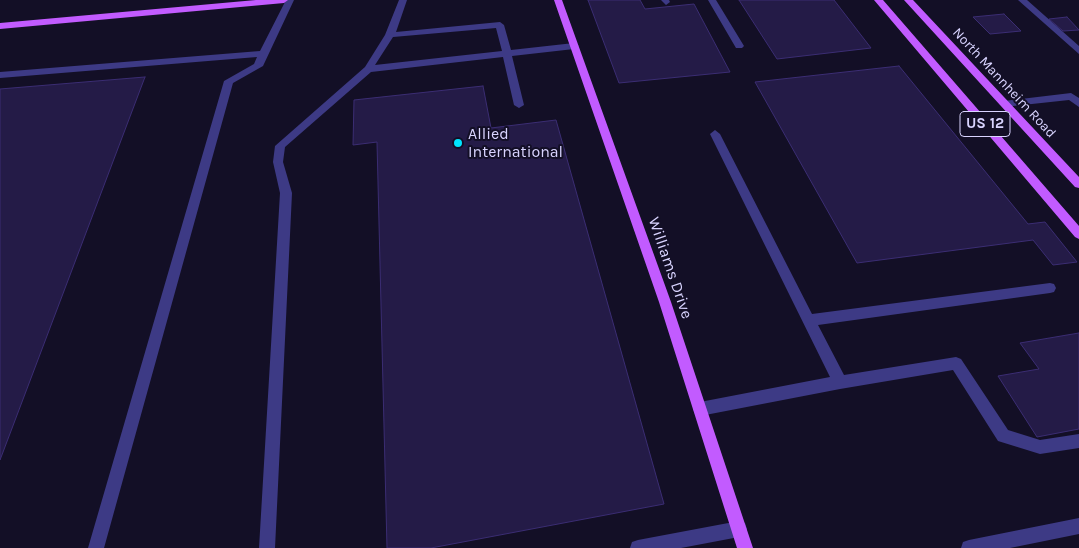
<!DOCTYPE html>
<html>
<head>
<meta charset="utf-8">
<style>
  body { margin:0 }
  canvas { display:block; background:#130f26 }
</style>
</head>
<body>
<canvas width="1079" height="548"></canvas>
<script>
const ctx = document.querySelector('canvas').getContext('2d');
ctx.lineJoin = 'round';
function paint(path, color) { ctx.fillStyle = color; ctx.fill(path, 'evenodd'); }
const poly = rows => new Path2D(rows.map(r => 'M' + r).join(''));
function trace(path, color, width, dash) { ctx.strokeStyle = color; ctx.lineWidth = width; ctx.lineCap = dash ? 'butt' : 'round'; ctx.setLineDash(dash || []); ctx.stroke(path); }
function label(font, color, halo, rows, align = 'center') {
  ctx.font = font + ' Karla,sans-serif'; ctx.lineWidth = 4; ctx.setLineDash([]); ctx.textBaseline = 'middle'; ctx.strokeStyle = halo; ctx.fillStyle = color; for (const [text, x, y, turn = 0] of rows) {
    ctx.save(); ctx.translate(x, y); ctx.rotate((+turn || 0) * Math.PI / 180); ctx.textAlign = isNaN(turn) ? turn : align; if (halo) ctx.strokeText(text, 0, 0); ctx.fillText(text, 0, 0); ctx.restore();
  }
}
const building = poly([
  [588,0,640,0,645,9,694,4,730,72,619,83,588,0],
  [739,0,834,0,871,48,777,59,739,0],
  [1004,14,1021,31,990,34,973,17,1004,14],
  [1067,17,1079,30,1063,31,1049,19,1067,17],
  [899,66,1028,224,1045,222,1077,262,1053,265,1033,240,857,263,755,82,899,66],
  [145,77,0,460,0,89,145,77],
  [483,86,491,128,556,120,664,504,431,548,387,548,377,142,353,145,354,100,483,86],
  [1079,333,1079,429,1037,437,998,376,1039,369,1020,343,1079,333]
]);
const minor = poly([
  [286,0,294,0,263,66,233,83,104,548,88,548,224,81,254,64,257,57,0,78,0,72,260,51,286,0],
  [399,0,407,0,396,32,500,22,504,25,511,50,574,43,579,46,574,49,512,56,524,105,519,108,514,105,503,57,371,72,285,147,283,162,292,193,275,548,259,548,280,193,273,162,275,146,365,67,385,35,399,0],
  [496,28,502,51,375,65,393,37,496,28],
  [661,0,669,0,670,2,666,5,661,0],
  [708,0,716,0,744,46,742,48,736,48,708,0],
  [1018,0,1027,0,1079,46,1079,54,1018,0],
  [1071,93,1079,98,1079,107,1069,100,1004,107,999,104,1004,101,1071,93],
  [715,130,720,134,812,314,1050,283,1054,284,1056,288,1054,292,1050,293,818,325,844,375,956,357,961,359,1008,430,1040,440,1079,434,1079,448,1040,454,998,441,953,370,840,389,700,416,695,414,693,409,695,404,700,402,830,377,710,134,715,130],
  [1079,518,1079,534,1010,548,961,548,963,542,969,540,1079,518],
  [739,521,745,523,747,529,745,535,739,537,681,548,630,548,632,542,638,540,739,521]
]);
const major = poly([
  [256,0,288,0,284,3,0,29,0,23,256,0],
  [554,0,562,0,671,302,753,548,737,548,659,302,554,0],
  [874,0,883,0,1079,226,1079,239,1075,237,874,0],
  [904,0,913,0,1079,177,1079,188,1075,187,904,0]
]);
const markers = [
  [458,143,5,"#00e5ff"]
];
const farStreetnames = [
  ["North Mannheim Road",1004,83,47]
];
const shields = [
  [985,124,50]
];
const shieldNames = [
  ["US 12",985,124]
];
const poiNames = [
  ["Allied",468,134],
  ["International",468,152]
];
const streetNames = [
  ["Williams Drive",670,268,71]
];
paint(building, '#241b47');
trace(building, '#3b2d73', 1);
paint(minor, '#3d3a85');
paint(major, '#c25bff');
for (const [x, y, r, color] of markers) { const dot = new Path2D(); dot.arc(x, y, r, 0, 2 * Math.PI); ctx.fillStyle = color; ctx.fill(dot); trace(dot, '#130f26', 2); }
label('14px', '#d9d4ff', '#130f26', farStreetnames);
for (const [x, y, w] of shields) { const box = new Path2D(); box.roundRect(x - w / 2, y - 12.5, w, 25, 4); ctx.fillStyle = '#130f26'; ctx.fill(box); trace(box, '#d9d4ff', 1); }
label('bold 15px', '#d9d4ff', null, shieldNames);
label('16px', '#d9d4ff', '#130f26', poiNames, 'left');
label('16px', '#d9d4ff', '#130f26', streetNames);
</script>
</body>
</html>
